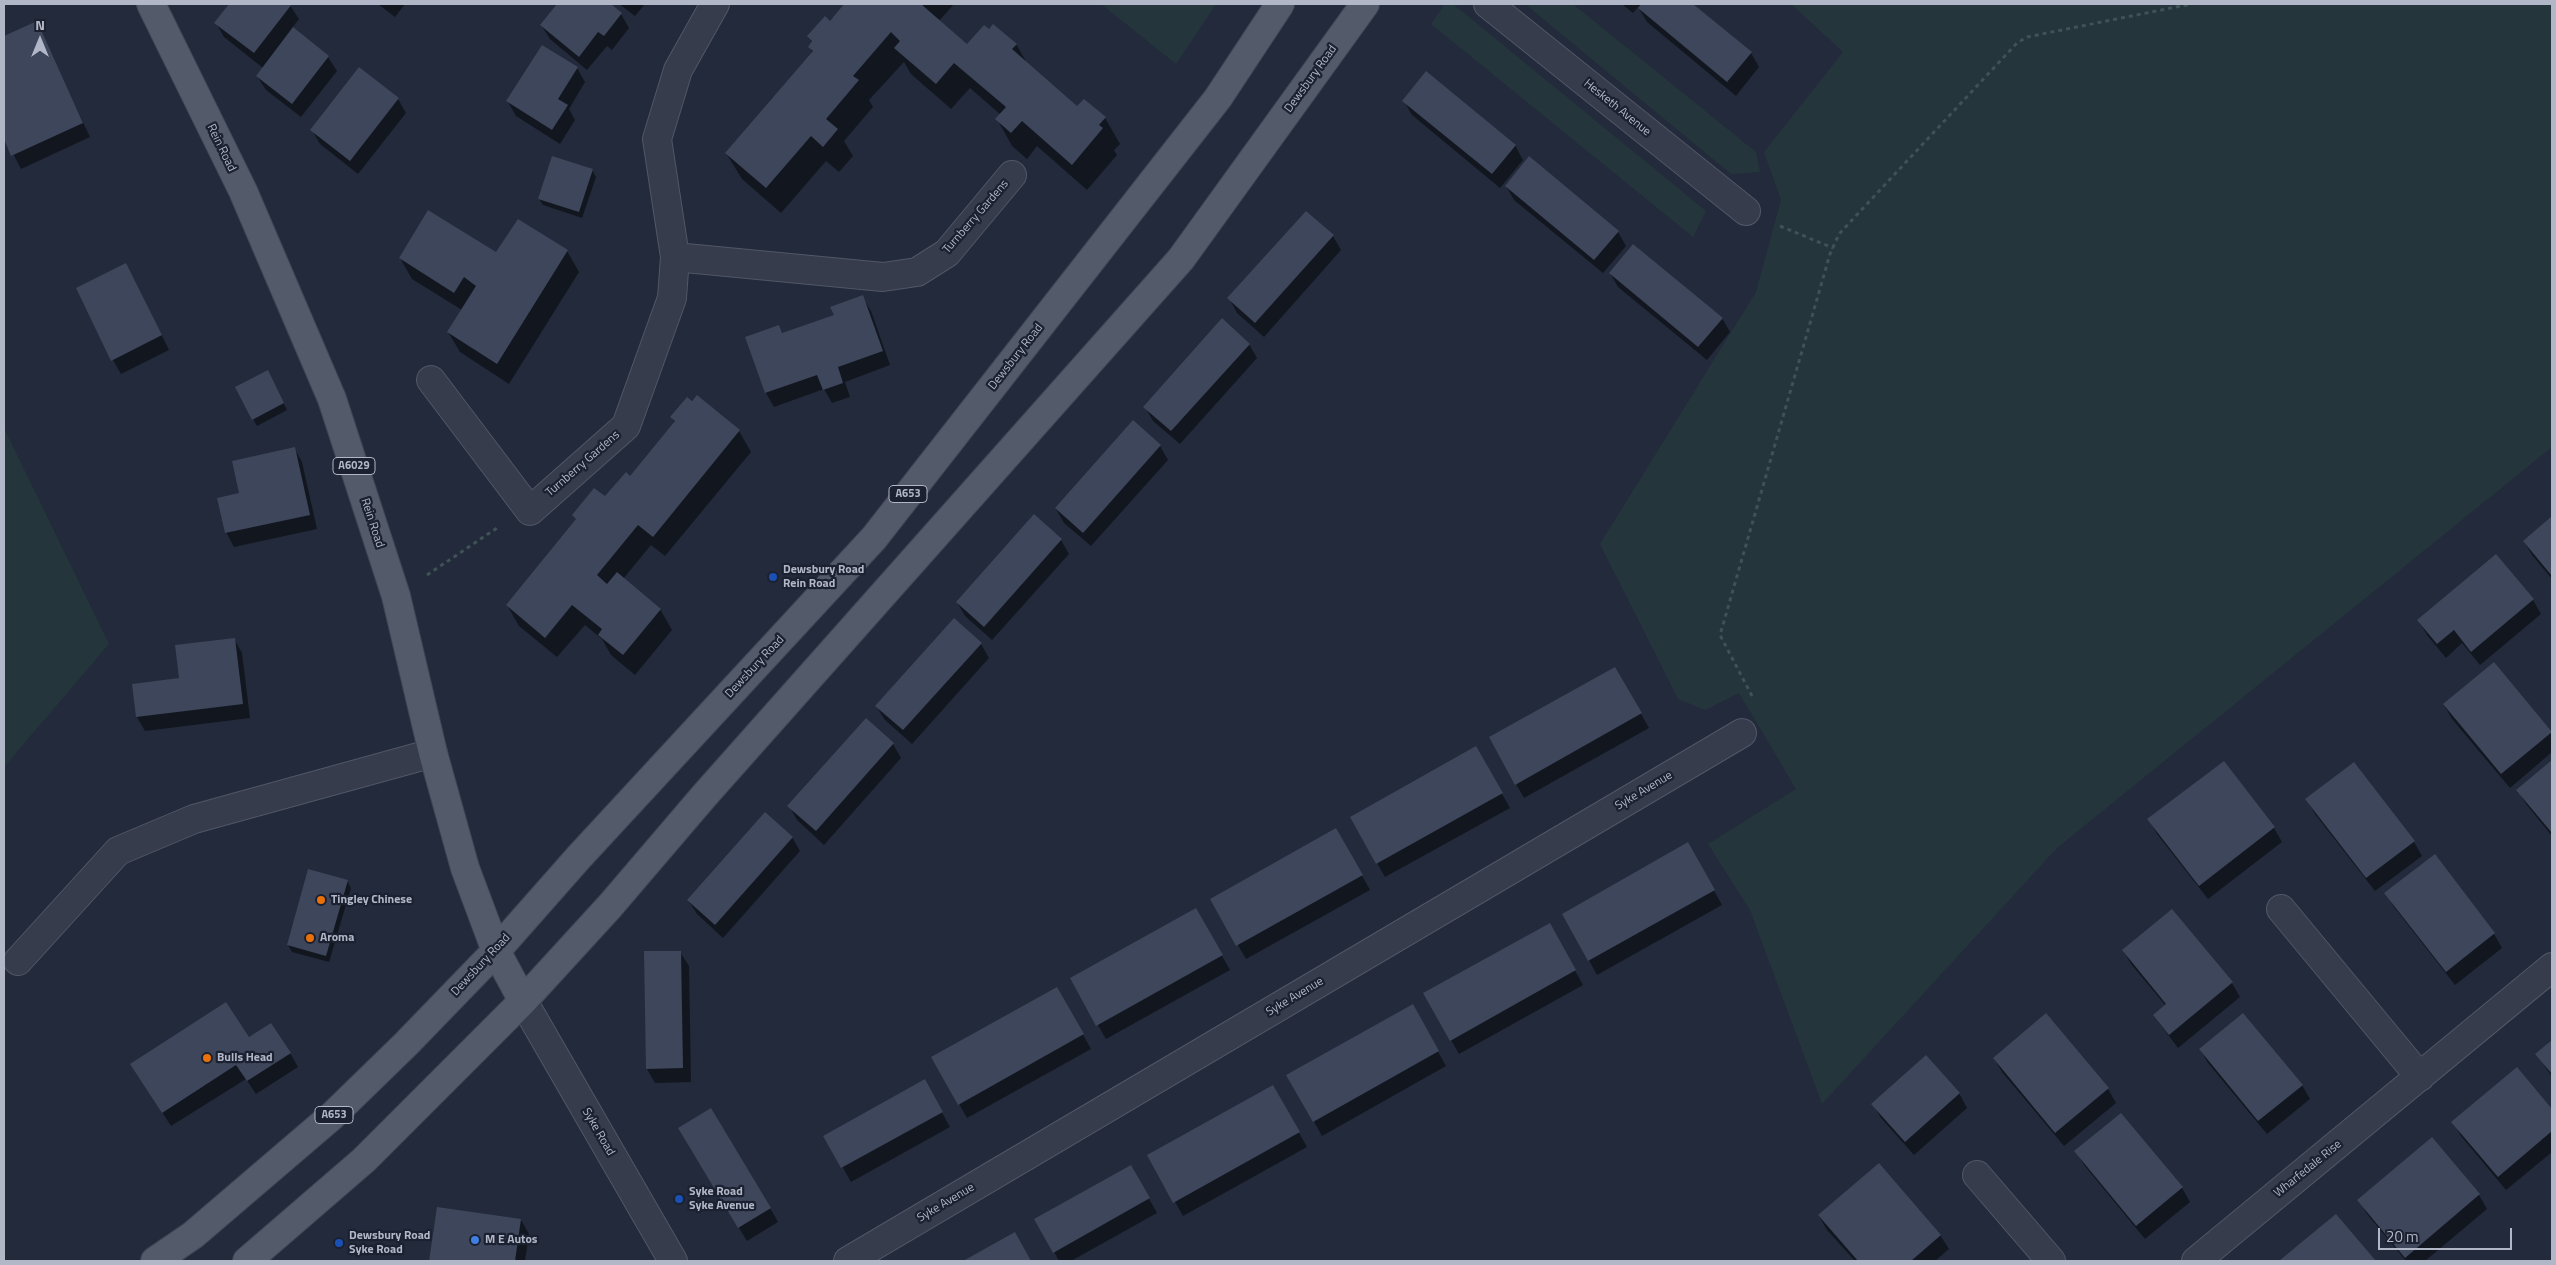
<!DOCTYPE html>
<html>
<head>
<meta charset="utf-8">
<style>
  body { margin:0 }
  #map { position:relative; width:2556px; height:1265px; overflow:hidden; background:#222a3b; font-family:"Titillium Web",sans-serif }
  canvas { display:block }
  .frame { position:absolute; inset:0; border:5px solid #b1b7c7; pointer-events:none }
  .north { position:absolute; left:15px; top:15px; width:50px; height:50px; -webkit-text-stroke:4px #1b2130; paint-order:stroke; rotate:0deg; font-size:14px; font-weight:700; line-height:20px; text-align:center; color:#b1b7c7 }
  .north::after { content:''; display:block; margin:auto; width:18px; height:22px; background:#b1b7c7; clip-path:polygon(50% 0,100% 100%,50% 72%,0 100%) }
  .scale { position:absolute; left:2378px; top:1228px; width:134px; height:22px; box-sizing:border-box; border:2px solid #b1b7c7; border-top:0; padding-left:6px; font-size:15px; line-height:18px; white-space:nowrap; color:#b1b7c7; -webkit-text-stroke:4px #1b2130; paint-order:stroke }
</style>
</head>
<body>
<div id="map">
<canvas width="2556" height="1265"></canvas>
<div class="frame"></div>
<div class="north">N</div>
<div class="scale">20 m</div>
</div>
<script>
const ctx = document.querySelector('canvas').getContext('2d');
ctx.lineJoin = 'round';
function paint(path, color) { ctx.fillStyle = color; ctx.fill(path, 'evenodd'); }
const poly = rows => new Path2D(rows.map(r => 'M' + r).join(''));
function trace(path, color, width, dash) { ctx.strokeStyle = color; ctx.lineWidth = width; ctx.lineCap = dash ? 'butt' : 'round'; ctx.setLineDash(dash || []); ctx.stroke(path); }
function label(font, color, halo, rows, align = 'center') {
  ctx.font = font + ' "Titillium Web",sans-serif'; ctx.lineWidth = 4.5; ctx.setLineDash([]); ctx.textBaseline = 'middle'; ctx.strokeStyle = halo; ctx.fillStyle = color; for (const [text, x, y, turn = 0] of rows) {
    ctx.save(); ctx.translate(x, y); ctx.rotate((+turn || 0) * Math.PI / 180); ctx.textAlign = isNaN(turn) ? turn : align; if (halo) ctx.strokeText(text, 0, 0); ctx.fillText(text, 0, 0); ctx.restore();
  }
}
const green = poly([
  [1101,4,1216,4,1176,64],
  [1445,4,1453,4,1706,211,1693,237,1431,24],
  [1525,4,1573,4,1756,152,1760,172,1731,174],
  [1791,4,2552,4,2552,447,2057,848,1822,1104,1750,910,1708,844,1796,789,1739,693,1705,710,1678,699,1600,544,1756,292,1781,200,1764,152,1843,52],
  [4,428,109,644,4,767]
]);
const shadow = poly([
  [231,4,289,4,299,19,292,28,328,57,337,71,301,117,266,90,257,76,263,68,224,37,216,23],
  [378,4,405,4,395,17],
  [559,4,609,4,621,14,629,28,612,50,607,46,587,70,550,39,541,25],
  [619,4,645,4,635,16],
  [846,4,954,4,939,21,968,45,1016,44,1027,63,1078,108,1105,118,1120,144,1114,150,1117,155,1087,190,1037,146,1027,159,1012,146,997,119,1001,115,970,88,951,109,911,74,904,62,869,100,873,107,844,141,853,156,839,172,826,161,781,213,742,179,726,153,813,53,809,47,812,43,809,36,830,22],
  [1622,4,1691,4,1751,53,1759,67,1736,96,1647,22,1638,7,1633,13],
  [36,23,90,137,21,169,4,136,4,38],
  [577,68,585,82,569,109,575,120,560,144,516,116,508,102],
  [398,99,406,113,358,174,320,144,312,130],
  [1404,101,1515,145,1523,160,1500,188,1412,115],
  [592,170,596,177,582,218,543,205,539,199],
  [1506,186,1618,232,1626,246,1603,273,1514,200],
  [1333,236,1341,250,1264,337,1237,313,1229,298],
  [567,251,579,272,509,384,460,352,448,332,462,310,412,279,400,258],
  [1610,273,1722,318,1730,332,1707,360,1618,287],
  [134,279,169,350,121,374,113,360],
  [862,297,871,311,890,365,845,382,850,397,832,403,824,389,774,407,766,393,746,338,778,326,783,334,835,315],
  [1249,344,1257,358,1180,444,1153,421,1145,407],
  [271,379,287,410,257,426,253,419],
  [697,396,739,431,751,452,665,556,651,545,623,579,660,609,672,630,635,675,611,655,602,639,585,625,557,657,519,626,507,605,577,521,574,515,605,498,630,477,675,423,672,417],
  [1133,422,1160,446,1168,460,1091,546,1064,523,1056,509],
  [294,448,302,462,317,529,234,547,226,532,240,494],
  [2552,518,2552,579,2532,555,2524,541],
  [1061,540,1069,554,992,640,965,616,957,602],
  [2533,600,2541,614,2480,665,2462,643,2446,658,2427,635,2419,621],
  [234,639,242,653,250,718,145,731,137,717,180,680],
  [981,644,989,658,912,744,885,720,876,706],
  [1615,668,1649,728,1524,798,1490,738],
  [2444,705,2551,733,2552,752,2510,788,2452,719],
  [893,744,901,758,824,845,797,820,789,806],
  [1476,748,1510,808,1385,877,1351,818],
  [2552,761,2552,836,2526,804,2518,790],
  [2307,800,2414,842,2422,856,2375,891,2315,814],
  [2149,820,2274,828,2282,842,2208,899,2157,834],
  [1336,829,1370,890,1246,959,1211,899],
  [792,837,800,851,723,938,697,914,688,900],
  [1688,844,1722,905,1597,975,1564,914],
  [2434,856,2494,934,2502,948,2455,985,2394,907,2386,893],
  [347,881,351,888,329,962,292,952,288,945],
  [1196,910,1230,970,1106,1039,1071,979],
  [1549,924,1583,985,1459,1054,1425,994],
  [2123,950,2232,983,2240,997,2178,1048,2154,1016,2166,1006,2131,964],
  [680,952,689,966,691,1082,655,1083,647,1069],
  [1057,988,1091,1049,967,1118,933,1058],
  [1412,1005,1446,1066,1322,1136,1288,1075],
  [248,1039,290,1053,298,1067,256,1094,246,1079,171,1126,140,1078],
  [2552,1042,2552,1077,2537,1054],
  [2200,1049,2302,1085,2310,1099,2267,1134,2208,1063],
  [1994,1058,2108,1089,2116,1103,2064,1146,2002,1072],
  [2517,1068,2552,1111,2552,1152,2506,1190,2461,1136,2453,1122],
  [924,1081,950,1127,851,1182,825,1136],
  [1273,1086,1307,1147,1183,1216,1149,1156],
  [1959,1093,1967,1108,1914,1155,1881,1118,1873,1104],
  [2432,1139,2479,1195,2487,1209,2425,1261,2406,1261,2367,1214,2359,1200],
  [687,1143,770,1208,778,1222,747,1241],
  [2076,1151,2182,1188,2190,1202,2145,1239,2084,1165],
  [1131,1166,1157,1213,1071,1261,1059,1261,1036,1219],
  [438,1208,521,1220,529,1234,525,1261,430,1261],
  [1819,1216,1940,1235,1949,1249,1935,1261,1855,1261,1827,1230],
  [2336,1216,2374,1261,2281,1261],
  [1015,1234,1030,1261,966,1261]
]);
const building = poly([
  [229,4,292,4,254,53,214,23],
  [557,4,611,4,622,13,604,36,598,32,579,57,540,25],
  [844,4,921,4,967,44,984,25,989,29,993,24,1017,44,1012,49,1077,106,1084,99,1106,117,1099,125,1103,128,1072,165,1022,121,1011,133,995,119,1006,107,954,63,936,84,894,48,900,41,891,32,853,76,859,80,826,119,838,129,823,147,811,136,766,188,725,153,813,51,808,47,812,41,807,36,825,16,830,21],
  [1641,4,1693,4,1752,52,1727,82,1638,8],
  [37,21,83,123,11,156,4,139,4,36],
  [293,27,329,56,292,104,256,76],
  [542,45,578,67,558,99,568,105,552,130,506,101],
  [359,67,399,98,350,161,310,130],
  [1426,71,1516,145,1492,174,1402,101],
  [552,156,593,169,579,212,538,199],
  [1529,156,1619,231,1594,260,1505,186],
  [428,210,496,252,518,219,568,250,497,364,447,332,476,286,464,277,454,293,399,258],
  [1306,211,1334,235,1255,323,1227,298],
  [1633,244,1723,318,1698,347,1609,273],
  [126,263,162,335,111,361,76,288],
  [863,295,883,351,838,367,843,383,823,390,817,375,765,393,745,337,779,325,782,333,834,315,830,307],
  [1222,318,1250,344,1171,431,1143,407],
  [268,370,284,403,252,420,235,387],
  [697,395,740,430,653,537,638,525,597,575,607,584,617,572,661,609,623,655,598,635,602,629,572,605,545,638,506,605,576,519,572,515,594,488,605,496,626,472,630,476,675,421,670,417,687,397,692,401],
  [1133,420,1161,445,1083,533,1055,508],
  [295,447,310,515,225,533,217,498,239,493,232,461],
  [1034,514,1062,539,984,627,956,602],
  [2552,516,2552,576,2523,541],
  [2496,554,2534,599,2471,652,2454,630,2437,644,2417,620],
  [954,618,982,643,903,730,875,706],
  [235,638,243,704,136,717,132,684,179,678,175,645],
  [2494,662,2552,732,2501,774,2443,704],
  [1615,667,1642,713,1515,785,1489,737],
  [866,718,894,743,816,831,787,806],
  [1476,746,1503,793,1376,864,1350,817],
  [2552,760,2552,833,2516,790],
  [2224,761,2275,827,2199,886,2147,819],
  [2354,762,2415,841,2366,878,2305,799],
  [765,812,793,837,715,925,687,900],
  [1336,828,1363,875,1236,946,1210,899],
  [1688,842,1715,890,1588,961,1562,914],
  [2435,854,2495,933,2446,972,2384,893],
  [308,869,348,880,326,956,287,945],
  [1196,908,1223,955,1096,1026,1070,978],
  [2172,909,2233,982,2169,1035,2153,1015,2166,1004,2122,950],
  [1550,923,1576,970,1450,1041,1423,993],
  [644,951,681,951,683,1068,646,1069],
  [1057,987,1084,1034,958,1105,931,1057],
  [226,1002,249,1037,271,1023,291,1053,247,1081,236,1065,162,1113,130,1064],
  [1413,1004,1439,1051,1313,1122,1286,1075],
  [2046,1013,2109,1088,2055,1133,1993,1058],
  [2243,1013,2303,1085,2258,1121,2199,1049],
  [2552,1040,2552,1074,2535,1054],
  [1926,1055,1960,1093,1905,1142,1871,1104],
  [2517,1067,2552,1109,2552,1131,2498,1177,2451,1122],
  [925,1079,943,1112,841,1168,823,1136],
  [1273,1085,1300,1132,1173,1203,1147,1155],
  [711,1108,771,1208,738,1228,678,1128],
  [2121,1113,2183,1187,2136,1226,2074,1151],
  [2432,1137,2480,1194,2405,1258,2357,1200],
  [1879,1163,1941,1235,1911,1261,1858,1261,1818,1215],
  [1131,1165,1150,1198,1053,1253,1034,1219],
  [437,1207,521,1219,515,1261,429,1261],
  [2336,1214,2376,1261,2279,1261,2303,1241],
  [1015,1232,1031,1261,963,1261]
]);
const path = poly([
  [1780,226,1833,248],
  [427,575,497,528],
  [1752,696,1720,635,1830,254,1839,234,2017,43,2027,37,2191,4]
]);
const minor = poly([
  [1488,4,1746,211],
  [675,257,883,277,917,272,947,253,1012,175],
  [431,380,530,511,626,426,672,298,675,257,657,139,678,70,715,4],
  [2281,909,2420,1077],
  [18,961,118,851,194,819,433,753],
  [523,1001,673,1261],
  [1977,1175,2051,1261],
  [848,1261,1742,733],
  [2196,1261,2552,967]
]);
const major = poly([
  [151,4,243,191,332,399,396,596,433,753,465,868,496,951,523,1001],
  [155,1261,193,1235,332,1116,406,1044,496,951,579,857,874,538,1218,98,1280,4],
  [247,1261,364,1160,523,1001,610,906,704,796,1181,259,1365,4]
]);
const markers = [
  [773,577,5,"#1a4fb4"],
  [321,900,5,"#e8710a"],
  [310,938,5,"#e8710a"],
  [207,1058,5,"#e8710a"],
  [679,1199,5,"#1a4fb4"],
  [475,1240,5,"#3f7fe0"],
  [339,1243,5,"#1a4fb4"]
];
const shields = [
  [354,466,42],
  [908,494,38],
  [334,1115,38]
];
const shieldNames = [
  ["A6029",354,466],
  ["A653",908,494],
  ["A653",334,1115]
];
const streetNames = [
  ["Dewsbury Road",1311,79,-54],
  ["Hesketh Avenue",1617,108,39],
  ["Rein Road",221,148,64],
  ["Turnberry Gardens",976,217,-49],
  ["Dewsbury Road",1016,357,-52],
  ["Turnberry Gardens",583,464,-41],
  ["Rein Road",372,523,72],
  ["Dewsbury Road",755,667,-47],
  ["Syke Avenue",1644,791,-31],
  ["Dewsbury Road",481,965,-47],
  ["Syke Avenue",1295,997,-31],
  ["Syke Road",598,1132,60],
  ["Wharfedale Rise",2308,1169,-39],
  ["Syke Avenue",946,1203,-31]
];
const poiNames = [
  ["Dewsbury Road",783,570],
  ["Rein Road",783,584],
  ["Tingley Chinese",331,900],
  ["Aroma",320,938],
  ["Bulls Head",217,1058],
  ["Syke Road",689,1192],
  ["Syke Avenue",689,1206],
  ["Dewsbury Road",349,1236],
  ["Syke Road",349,1250],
  ["M E Autos",485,1240]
];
paint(green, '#24363c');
paint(shadow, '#0007');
paint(building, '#3e465b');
trace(minor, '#515766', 30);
trace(major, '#3f4554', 30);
trace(path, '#3f5256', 3, [4, 4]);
trace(minor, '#363c4b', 28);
trace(major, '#535b6b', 28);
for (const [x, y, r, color] of markers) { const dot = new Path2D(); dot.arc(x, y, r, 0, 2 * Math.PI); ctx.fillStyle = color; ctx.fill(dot); trace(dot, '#1b2130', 2); }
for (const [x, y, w] of shields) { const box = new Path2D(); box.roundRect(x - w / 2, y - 8.5, w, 17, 4); ctx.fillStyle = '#1b2130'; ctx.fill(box); trace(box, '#b1b7c7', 1); }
label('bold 11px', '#b1b7c7', null, shieldNames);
label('12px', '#b1b7c7', '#1b2130', streetNames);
label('bold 12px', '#b1b7c7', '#1b2130', poiNames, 'left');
</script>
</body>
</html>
